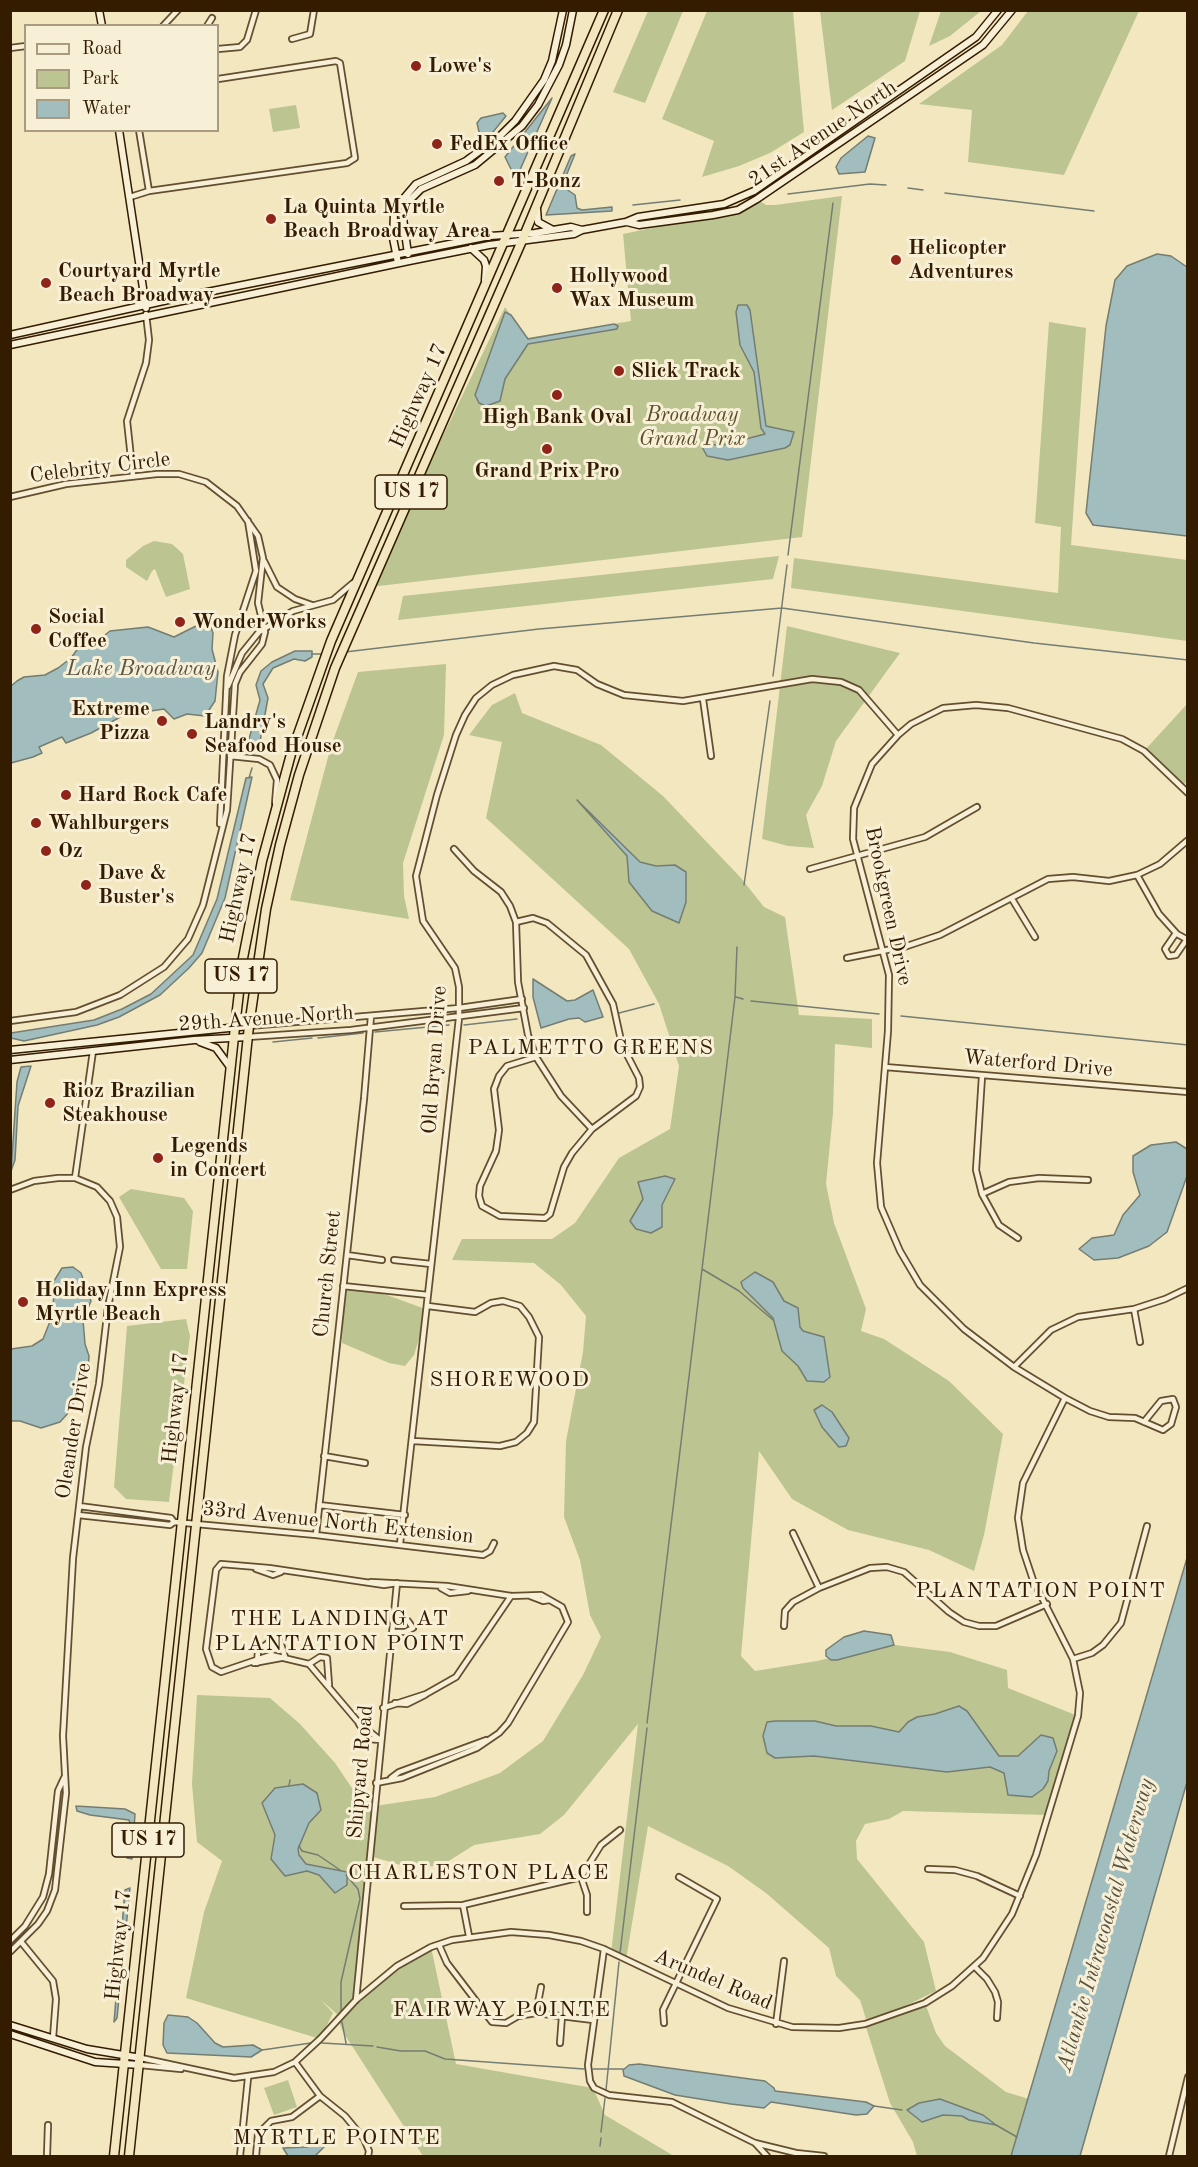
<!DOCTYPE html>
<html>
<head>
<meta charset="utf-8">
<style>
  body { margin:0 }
  #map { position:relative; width:1198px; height:2167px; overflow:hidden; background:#f3e7c0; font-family:"Old Standard TT",serif }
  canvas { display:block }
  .frame { position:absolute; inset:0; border:12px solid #331c00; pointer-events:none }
  .legend { position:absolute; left:24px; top:24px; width:195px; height:108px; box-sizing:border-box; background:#f7efd6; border:2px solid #a99b80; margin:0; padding:8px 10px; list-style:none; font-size:18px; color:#331c00 }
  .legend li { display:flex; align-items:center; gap:12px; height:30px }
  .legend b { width:30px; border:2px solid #a99b80 }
</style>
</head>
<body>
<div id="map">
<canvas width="1198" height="2167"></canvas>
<div class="frame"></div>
<ul class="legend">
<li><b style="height:8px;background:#f7efd6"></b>Road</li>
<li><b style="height:16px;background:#bcc591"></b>Park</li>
<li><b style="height:16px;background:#a1bdbe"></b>Water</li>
</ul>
</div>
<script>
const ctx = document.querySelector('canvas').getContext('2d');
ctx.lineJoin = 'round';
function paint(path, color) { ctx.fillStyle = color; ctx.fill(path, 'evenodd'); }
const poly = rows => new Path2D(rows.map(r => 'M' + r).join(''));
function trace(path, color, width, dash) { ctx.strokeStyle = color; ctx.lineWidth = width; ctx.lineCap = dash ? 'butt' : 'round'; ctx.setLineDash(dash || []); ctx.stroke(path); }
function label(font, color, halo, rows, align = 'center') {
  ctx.font = font + ' "Old Standard TT",serif'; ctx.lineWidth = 6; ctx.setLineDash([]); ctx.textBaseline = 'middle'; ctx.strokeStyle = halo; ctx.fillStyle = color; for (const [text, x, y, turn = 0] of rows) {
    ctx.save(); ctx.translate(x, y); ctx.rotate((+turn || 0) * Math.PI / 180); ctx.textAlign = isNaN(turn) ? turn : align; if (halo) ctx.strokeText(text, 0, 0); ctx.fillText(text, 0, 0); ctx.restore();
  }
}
const green = poly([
  [648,11,683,11,645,103,613,92],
  [707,11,793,11,804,132,770,153,739,166,702,177,714,141,662,119],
  [820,11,920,11,905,61,832,110],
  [941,11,941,10,981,11,950,36,929,46],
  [1028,11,1139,11,1064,175,968,162,972,110,919,104,1002,45],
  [296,105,300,128,273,132,269,109],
  [842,196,802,537,370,587,505,307,527,338,631,321,623,234,737,210,757,199,766,205,775,205],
  [1049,322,1086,328,1071,545,1187,560,1187,641,791,588,794,558,1058,593,1061,527,1035,523],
  [154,541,172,544,183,554,190,589,166,597,155,569,152,571,147,581,126,567,126,560,143,546],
  [779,556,773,579,398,620,403,596],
  [787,626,900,653,836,741,822,786,806,815,814,848,788,846,762,839],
  [446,664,444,735,403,863,404,896,409,919,290,900,331,746,358,672],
  [515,693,522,713,601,745,663,796,741,878,764,907,785,917,799,1015,872,1019,872,1048,835,1044,833,1113,826,1184,834,1223,866,1309,861,1331,884,1339,949,1381,1003,1434,984,1535,974,1571,929,1550,848,1530,792,1499,759,1451,741,1656,755,1671,817,1661,887,1644,950,1652,1007,1670,1008,1688,1078,1716,1048,1815,903,1811,889,1819,865,1824,856,1841,857,1859,924,1942,936,1991,893,2012,866,2019,860,2000,836,1976,829,1948,766,1893,728,1866,648,1826,626,1960,611,1953,638,1724,564,1815,540,1834,474,1845,441,1866,407,1867,370,1856,354,2000,339,2016,321,2000,333,2013,320,2039,186,1998,204,1912,222,1861,197,1842,192,1784,197,1695,270,1698,300,1724,335,1763,354,1791,375,1806,435,1797,500,1773,543,1741,583,1675,601,1637,590,1615,580,1560,564,1517,566,1441,583,1352,586,1316,561,1285,534,1263,452,1260,462,1239,552,1239,575,1223,619,1158,670,1129,679,1066,659,1004,629,949,486,818,502,742,469,735,492,705],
  [1187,704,1187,781,1182,787,1144,751],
  [131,1189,184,1198,193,1211,187,1269,161,1269,119,1197],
  [343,1286,387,1295,428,1310,414,1355,405,1366,389,1363,342,1343],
  [186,1319,190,1336,169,1502,126,1499,114,1487,127,1326],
  [431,1947,456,2064,593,2088,605,2115,674,2156,423,2156,343,2032,339,2022,397,1966],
  [925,2003,936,2033,945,2046,1006,2092,1029,2099,1011,2156,917,2156,913,2142,890,2103,865,2024],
  [288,2080,297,2107,274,2115,264,2088]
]);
const water = poly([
  [552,98,519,172,513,173,505,157,552,98],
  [503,113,506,116,493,132,485,136,479,132,477,123,481,118,503,113],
  [868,136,875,138,865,172,839,174,836,167,841,158,868,136],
  [575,154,562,186,575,195,577,208,582,210,612,207,612,211,546,215,571,156,575,154],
  [1157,254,1171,256,1187,267,1187,536,1093,525,1086,513,1106,326,1115,280,1127,266,1157,254],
  [738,305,747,305,750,310,766,426,794,432,790,445,785,448,728,460,707,456,702,447,709,443,719,446,765,434,761,428,754,372,740,345,736,312,738,305],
  [505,312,511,315,528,339,614,324,618,326,617,329,528,344,505,379,500,401,486,406,479,403,475,395,505,312],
  [202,623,210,625,213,633,212,649,218,672,215,701,205,716,187,714,174,719,164,709,124,715,91,733,66,743,62,737,39,747,42,753,33,757,11,763,11,686,17,681,24,677,45,675,58,668,71,658,79,647,100,639,110,631,148,627,174,637,202,623],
  [295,651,312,651,312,657,305,661,294,659,273,668,263,684,268,698,258,752,248,753,249,739,260,700,256,685,261,671,272,662,295,651],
  [252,777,225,898,202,953,189,968,160,995,119,1017,97,1025,24,1041,11,1038,11,1033,94,1020,122,1009,151,994,193,955,217,899,246,778,252,777],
  [577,800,640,862,656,866,675,865,686,872,686,902,679,923,652,911,629,882,627,856,577,800],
  [533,979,567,1001,575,1000,593,990,603,1017,585,1022,579,1018,569,1019,541,1028,533,997,533,979],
  [31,1066,18,1106,15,1160,11,1171,17,1082,21,1067,31,1066],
  [1176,1142,1187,1149,1187,1176,1167,1232,1149,1246,1118,1258,1094,1260,1079,1249,1092,1238,1114,1235,1123,1215,1140,1195,1133,1172,1133,1156,1151,1145,1176,1142],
  [665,1176,675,1179,662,1205,662,1227,651,1233,636,1229,630,1221,643,1199,638,1182,665,1176],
  [73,1267,81,1273,91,1301,83,1320,85,1344,89,1356,88,1370,69,1412,60,1422,41,1428,20,1421,11,1421,11,1349,32,1346,43,1339,53,1314,54,1281,62,1268,73,1267],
  [755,1272,773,1282,784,1301,798,1308,800,1327,803,1331,824,1337,830,1377,824,1382,807,1381,798,1366,782,1351,773,1318,743,1288,741,1282,755,1272],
  [822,1405,832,1412,849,1438,846,1446,839,1447,822,1427,814,1410,822,1405],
  [1187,1558,1187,1782,1080,2156,1011,2156,1187,1558],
  [864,1631,891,1635,894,1645,837,1660,831,1660,826,1656,826,1650,844,1637,864,1631],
  [959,1706,967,1711,999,1756,1018,1756,1041,1735,1053,1738,1057,1751,1049,1771,1048,1781,1043,1789,1032,1797,1008,1795,1004,1773,990,1767,947,1772,814,1756,775,1758,767,1753,763,1736,767,1722,775,1721,815,1721,836,1726,871,1726,899,1732,908,1722,917,1717,935,1714,959,1706],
  [303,1784,317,1793,321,1810,309,1823,298,1849,299,1855,306,1864,347,1872,347,1885,335,1893,319,1875,307,1871,285,1876,271,1859,275,1835,262,1803,275,1788,303,1784],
  [76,1806,125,1809,135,1814,132,1859,127,1858,131,1827,129,1820,90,1815,77,1811,76,1806],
  [130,1888,117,2018,114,2022,125,1890,130,1888],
  [168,2015,188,2017,197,2023,215,2043,223,2047,253,2045,262,2050,251,2057,167,2053,163,2045,164,2023,168,2015],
  [639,2064,765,2081,774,2088,775,2091,866,2102,874,2106,867,2114,856,2115,771,2102,764,2108,731,2104,675,2095,624,2076,623,2070,629,2065,639,2064],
  [940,2099,983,2115,996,2125,969,2120,962,2116,943,2115,922,2122,907,2110,919,2103,940,2099],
  [315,2142,325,2146,315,2156,288,2156,283,2148,307,2147,315,2142]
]);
const stream = poly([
  [908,188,923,190],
  [945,193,1094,211],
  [788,194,870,184,886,185],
  [633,205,680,200],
  [788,555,833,203],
  [345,652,539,629,782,608,1034,643,1188,660],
  [312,654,322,654],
  [773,676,787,565],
  [249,778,252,768],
  [744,885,770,701],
  [736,997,743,999],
  [751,1001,879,1014],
  [619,1013,654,1004],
  [901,1016,1188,1045],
  [464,1025,517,1019],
  [375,1032,449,1025],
  [318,1038,363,1033],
  [273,1042,312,1038],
  [702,1269,739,1291,773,1320],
  [647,1723,735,997,737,947],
  [289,1786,290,1780],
  [299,1846,302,1851,318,1855,340,1870],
  [620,1953,647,1728],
  [341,2011,341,1982,360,1899,358,1889,346,1875],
  [342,2022,346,2043],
  [322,2043,373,2046],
  [377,2047,401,2051,425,2051,445,2059,584,2069],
  [262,2050,311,2043],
  [593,2069,623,2069],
  [606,2090,619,1962],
  [874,2106,902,2110],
  [996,2125,1017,2137],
  [601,2132,605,2098],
  [600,2146,601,2138]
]);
const street = poly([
  [163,26,178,10],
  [207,26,212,18],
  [292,39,310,34,314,10],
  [10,48,26,46],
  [218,49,240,47,247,40,256,10],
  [139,130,149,191],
  [130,197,149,191,347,163,355,158,340,63,336,61,218,79],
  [133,476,127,421,146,363,149,340,146,314],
  [10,497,66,484,157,474,179,474,206,482,237,506,258,536,263,558,258,603,265,632,262,644,240,672,235,684,227,810,203,905,188,939,164,967,120,995,76,1012,10,1021],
  [264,561,277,587,295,599,312,605],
  [228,686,242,653,259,632,293,611,333,600,353,583],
  [703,699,711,756],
  [230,756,259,759,270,765,277,780,275,803],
  [220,824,227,676,235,635,256,571,248,521],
  [454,849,474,871,501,892,510,906,516,922,518,982,528,1035,536,1057,561,1096,592,1129],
  [810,869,925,837,977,807],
  [1137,875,1159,914,1177,934,1188,940],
  [1012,899,1035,937],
  [516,922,533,918,547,923,586,955,613,1004,622,1045,639,1078,640,1087,636,1096,592,1129,572,1153,564,1167,550,1214,545,1218,500,1216,482,1206,479,1196,480,1186,496,1151,499,1130,494,1089,499,1076,507,1066,536,1057],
  [1176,933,1165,949,1169,956,1176,955,1187,939],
  [847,958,907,946,940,935,1048,879,1073,877,1109,881,1137,875,1160,864,1188,840],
  [249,1026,459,1008,522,999],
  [248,1037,351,1030,524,1008],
  [885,1067,1188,1092],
  [982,1076,976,1170,982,1194,999,1225,1018,1238],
  [75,1178,93,1051],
  [10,1190,34,1181,58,1178,75,1178,97,1187,110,1201,117,1217,120,1247,108,1307,99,1384,86,1447,73,1558,63,1736,66,1793,55,1890,47,1911,38,1924,10,1952],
  [982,1194,1009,1182,1039,1178,1088,1180],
  [347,1255,382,1260],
  [394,1260,431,1264],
  [343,1286,428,1295],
  [1134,1309,1140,1342],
  [1014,1367,1051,1330,1078,1317,1134,1309,1165,1299,1188,1288],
  [1144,1422,1161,1401,1173,1399,1176,1407,1171,1424,1163,1430,1135,1418,1109,1417,1090,1411,1065,1398,1014,1367,964,1329,920,1285,900,1251,881,1207,877,1163,888,1031,889,975,853,839,854,808,872,764,898,735,911,724,943,708,976,705,1008,708,1122,739,1144,751,1188,793],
  [413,1441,500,1446,516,1442,527,1433,534,1422,539,1337,529,1317,520,1306,503,1301,491,1303,475,1312,428,1306],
  [324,1456,365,1463],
  [319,1505,405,1515],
  [79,1506,171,1518,174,1522],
  [78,1515,170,1525,174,1522,316,1535,483,1555,490,1551,494,1543],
  [793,1533,819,1588],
  [316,1535,364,1099,371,1016],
  [400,1544,459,1018,459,987,455,968,423,921,416,876,437,795,456,735,465,715,476,698,492,685,513,675,554,666,577,670,597,684,624,695,683,701,812,679,841,682,859,690,898,735],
  [256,1569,273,1575,281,1572],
  [371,1582,447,1586,511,1596,541,1595,562,1607,568,1622,508,1723,499,1733,477,1748,402,1778,376,1783],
  [441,1588,450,1593,468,1591],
  [530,1596,543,1601,549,1600],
  [784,1626,785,1611,793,1602,819,1588,870,1568,887,1567,904,1572,949,1612,964,1622,979,1626,996,1626,1047,1604],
  [393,1632,405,1632,413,1628,408,1621,394,1619],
  [1073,1659,1092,1653,1103,1645,1121,1623,1147,1526],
  [254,1663,281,1658],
  [257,1663,258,1651,272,1640,280,1641,285,1657],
  [309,1664,320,1657,327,1658,329,1685],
  [395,1703,407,1704,425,1695],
  [383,1708,426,1694,456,1677,511,1596],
  [359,1724,369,1739,380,1740],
  [380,1740,359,1723,309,1664,271,1655,221,1672,212,1667,206,1649,216,1570,221,1564,269,1568,384,1585,397,1583],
  [391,1778,399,1772,486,1740],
  [928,1869,955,1870,977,1876,1020,1896],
  [463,1905,469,1936],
  [404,1906,463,1905,581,1877],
  [587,1912,587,1895,581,1877,601,1845,620,1830],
  [10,1941,25,1926,43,1897,49,1874,58,1791,64,1778],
  [22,1943,53,1981,56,1999,53,2038],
  [439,1945,447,1963,492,2022,506,2023,518,2016,536,2013,593,2020],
  [604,1949,588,2065,590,2081,594,2088,609,2095,672,2102,755,2143,796,2153,824,2156],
  [975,1967,987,1979,995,1992,998,2002,997,2018],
  [356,2000,397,1583],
  [536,2013,541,1987],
  [664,2023,663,2010,717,1899,679,1877],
  [776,2024,784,1961],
  [560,2043,562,2016],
  [141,2058,234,2078,274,2072,295,2062,320,2039,356,2000,397,1966,431,1947,452,1940,511,1932,549,1935,581,1941,604,1949,728,2008,792,2027,839,2028,865,2024,925,2003,952,1986,983,1958,1012,1914,1036,1855,1078,1716,1080,1693,1073,1659,1033,1580,1023,1550,1018,1518,1023,1483,1065,1398],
  [295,2062,320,2096,345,2116,364,2139,369,2151,368,2156],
  [140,2065,181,2069],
  [755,2143,767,2156],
  [47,2156,48,2125],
  [240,2156,248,2078],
  [256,2156,258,2134,271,2121,292,2117,320,2096],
  [1169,2156,1188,2077]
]);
const secondary = poly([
  [99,10,102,26],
  [119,130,146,308],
  [537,209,538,222,551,229],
  [627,222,639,225,713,215,738,210,757,199,983,45,1012,10],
  [471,248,484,260,486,266,485,280],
  [408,254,403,218,410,200,421,189,475,165,522,126,538,105,559,65,566,45,573,10],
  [398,263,393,238,394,214,399,204,416,184,466,161,500,136,515,121,544,80,552,61,563,10],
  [10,335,177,298,490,236,535,233,571,227,582,230],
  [10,345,409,261,489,245,574,234,582,230,626,222,638,217,724,204,754,191,976,37,998,10],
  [200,1042,216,1048,230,1067],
  [10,1050,249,1026],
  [10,1060,194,1040,248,1037],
  [10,2025,87,2049,141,2058],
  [10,2034,95,2062,140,2065]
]);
const highway = poly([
  [114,2156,235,1027,243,958,262,861,291,754,331,641,604,10],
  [129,2156,249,1026,266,909,280,845,299,775,335,668,521,243,618,10]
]);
const markers = [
  [416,66,6,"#8f2418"],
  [437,144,6,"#8f2418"],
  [499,181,6,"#8f2418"],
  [271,219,6,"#8f2418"],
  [896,260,6,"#8f2418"],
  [46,283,6,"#8f2418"],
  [557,288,6,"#8f2418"],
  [619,371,6,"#8f2418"],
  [557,395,6,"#8f2418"],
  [547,449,6,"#8f2418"],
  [180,622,6,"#8f2418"],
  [36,629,6,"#8f2418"],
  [162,721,6,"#8f2418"],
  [192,734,6,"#8f2418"],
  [66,795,6,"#8f2418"],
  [36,823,6,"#8f2418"],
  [46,851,6,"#8f2418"],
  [86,885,6,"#8f2418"],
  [50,1103,6,"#8f2418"],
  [158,1158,6,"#8f2418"],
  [23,1302,6,"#8f2418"]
];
const shields = [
  [411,492,72],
  [241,976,72],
  [148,1840,72]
];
const shieldNames = [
  ["US 17",411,492],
  ["US 17",241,976],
  ["US 17",148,1840]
];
const poiNames = [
  ["Lowe's",428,66],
  ["FedEx Office",449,144],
  ["T-Bonz",511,181],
  ["La Quinta Myrtle",283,207],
  ["Beach Broadway Area",283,231],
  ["Helicopter",908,248],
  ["Adventures",908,272],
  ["Courtyard Myrtle",58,271],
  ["Beach Broadway",58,295],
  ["Hollywood",569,276],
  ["Wax Museum",569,300],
  ["Slick Track",631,371],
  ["High Bank Oval",557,417,"center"],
  ["Grand Prix Pro",547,471,"center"],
  ["Social",48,617],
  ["Coffee",48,641],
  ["WonderWorks",192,622],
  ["Extreme",150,709,"right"],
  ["Pizza",150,733,"right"],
  ["Landry's",204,722],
  ["Seafood House",204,746],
  ["Hard Rock Cafe",78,795],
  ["Wahlburgers",48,823],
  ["Oz",58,851],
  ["Dave &",98,873],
  ["Buster's",98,897],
  ["Rioz Brazilian",62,1091],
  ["Steakhouse",62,1115],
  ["Legends",170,1146],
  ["in Concert",170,1170],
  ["Holiday Inn Express",35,1290],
  ["Myrtle Beach",35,1314]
];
const streetNames = [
  ["21st Avenue North",823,134,-34],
  ["Highway 17",419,396,-66],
  ["Celebrity Circle",100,468,-7],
  ["Highway 17",239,888,-78],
  ["Brookgreen Drive",888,906,78],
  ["29th Avenue North",266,1019,-4],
  ["Old Bryan Drive",435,1060,-86],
  ["Waterford Drive",1038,1064,5],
  ["Church Street",328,1274,-84],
  ["Highway 17",176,1408,-84],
  ["Oleander Drive",74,1431,-81],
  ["33rd Avenue North Extension",338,1523,6],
  ["Shipyard Road",361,1772,-85],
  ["Highway 17",119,1945,-84],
  ["Arundel Road",713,1980,23]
];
const parkNames = [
  ["Broadway",692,415],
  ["Grand Prix",692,439]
];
const waterNames = [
  ["Lake Broadway",141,669],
  ["Atlantic Intracoastal Waterway",1106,1925,-74]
];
const neighbourhoodNames = [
  ["PALMETTO GREENS",591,1048],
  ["SHOREWOOD",510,1380],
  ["PLANTATION POINT",1041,1591],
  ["THE LANDING AT",340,1619],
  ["PLANTATION POINT",340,1644],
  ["CHARLESTON PLACE",479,1873],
  ["FAIRWAY POINTE",502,2010],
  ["MYRTLE POINTE",337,2138]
];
paint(green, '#bcc591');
paint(water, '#a1bdbe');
trace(water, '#757d72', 1.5);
trace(stream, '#757d72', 1.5);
trace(street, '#634f30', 8);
trace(secondary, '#331c00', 9);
trace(highway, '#331c00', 11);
trace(street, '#f7efd6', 4.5);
trace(secondary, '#f7efd6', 6);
trace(highway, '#f3e7c0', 8);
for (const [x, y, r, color] of markers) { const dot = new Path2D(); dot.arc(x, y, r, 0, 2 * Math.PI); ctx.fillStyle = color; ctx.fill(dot); trace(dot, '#f7efd6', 2); }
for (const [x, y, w] of shields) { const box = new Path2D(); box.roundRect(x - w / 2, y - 17, w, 34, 4.5); ctx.fillStyle = '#f7efd6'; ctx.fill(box); trace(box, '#331c00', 1.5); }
label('bold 20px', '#331c00', null, shieldNames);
label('bold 21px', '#331c00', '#f7efd6', poiNames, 'left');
label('21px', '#331c00', '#f7efd6', streetNames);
label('italic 21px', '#5c4f2c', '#f7efd6', parkNames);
label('italic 22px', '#5a5442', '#f7efd6', waterNames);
ctx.letterSpacing = '1.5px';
label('22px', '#331c00', '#f7efd6', neighbourhoodNames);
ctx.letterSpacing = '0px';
</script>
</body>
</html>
